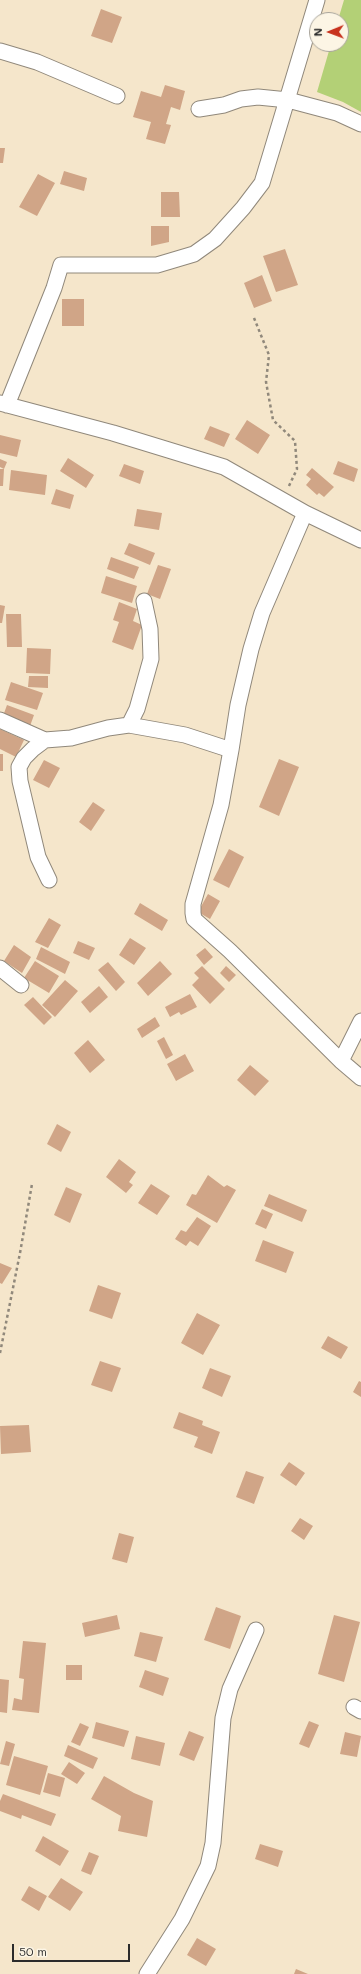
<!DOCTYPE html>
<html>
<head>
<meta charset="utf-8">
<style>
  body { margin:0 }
  #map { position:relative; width:361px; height:1974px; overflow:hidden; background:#f5e6cb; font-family:Mali,sans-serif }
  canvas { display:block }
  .north { position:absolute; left:309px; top:12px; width:40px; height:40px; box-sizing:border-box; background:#fcf5e5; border:1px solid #a8a49b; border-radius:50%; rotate:269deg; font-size:11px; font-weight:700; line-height:16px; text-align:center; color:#2b2b2b }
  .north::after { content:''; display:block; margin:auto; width:14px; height:18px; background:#c8321e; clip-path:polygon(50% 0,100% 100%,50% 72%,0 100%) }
  .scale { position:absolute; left:12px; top:1944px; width:118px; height:18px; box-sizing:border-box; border:2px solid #2b2b2b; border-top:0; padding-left:5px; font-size:12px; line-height:14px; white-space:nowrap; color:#2b2b2b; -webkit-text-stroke:3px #fcf5e5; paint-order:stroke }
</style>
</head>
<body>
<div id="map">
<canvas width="361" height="1974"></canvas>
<div class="north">N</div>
<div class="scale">50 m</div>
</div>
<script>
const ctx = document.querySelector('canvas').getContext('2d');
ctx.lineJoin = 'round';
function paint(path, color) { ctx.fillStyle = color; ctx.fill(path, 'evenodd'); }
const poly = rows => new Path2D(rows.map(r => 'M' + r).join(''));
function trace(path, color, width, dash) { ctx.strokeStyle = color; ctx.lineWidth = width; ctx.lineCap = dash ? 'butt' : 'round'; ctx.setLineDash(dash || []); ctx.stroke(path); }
const green = poly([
  [344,0,361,0,361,112,343,102,317,92,331,44,341,44,341,20,338,20]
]);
const building = poly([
  [101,9,122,17,112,43,91,36],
  [165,85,185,91,180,110,171,107,166,124,171,125,165,144,146,139,151,122,133,117,141,91,161,97],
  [0,148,5,148,3,163,0,163],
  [64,171,87,178,84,191,60,184],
  [38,174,55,183,37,216,19,207],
  [161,192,179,192,180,217,161,217],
  [151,226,169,226,169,242,151,246],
  [285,249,298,285,276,292,263,256],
  [262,275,272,301,254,308,244,283],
  [62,299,84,299,84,326,62,326],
  [247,420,270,435,258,454,235,439],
  [210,426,230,434,224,447,204,439],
  [0,435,21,440,17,457,0,453],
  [68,458,94,475,86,488,60,471],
  [0,459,7,462,4,469,3,486,0,486,0,469,4,469,0,467],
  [338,461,358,469,354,482,333,474],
  [124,464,144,471,140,484,119,476],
  [312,468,334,487,324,497,319,493,317,495,306,485,311,479,306,475],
  [11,470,47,475,45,495,9,490],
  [56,489,74,495,70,509,51,504],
  [137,509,162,513,159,530,134,526],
  [129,543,155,553,150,565,124,554],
  [111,557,139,567,134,579,107,569],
  [158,565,171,569,160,599,147,594],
  [106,576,137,586,132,603,101,593],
  [119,602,137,609,133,621,142,625,133,650,112,642,119,622,113,620],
  [0,605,5,606,2,623,0,623],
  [6,614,21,614,22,647,7,647],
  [27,648,51,649,50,674,26,673],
  [29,676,48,676,48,688,28,687],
  [11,682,43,693,37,710,5,700],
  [7,705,34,715,30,726,3,716],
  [0,729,24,740,16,757,0,749],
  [0,754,3,754,3,771,0,771],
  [279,759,299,767,279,816,259,807],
  [44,760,60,768,49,788,33,780],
  [93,802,105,810,91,831,79,822],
  [229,849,244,857,229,888,213,880],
  [208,894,220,901,210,919,198,912],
  [140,903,168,920,162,931,134,914],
  [49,918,61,925,48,948,35,942],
  [130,938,146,948,134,965,119,955],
  [78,941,95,948,89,960,73,953],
  [14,945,31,957,22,973,4,961],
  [41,947,70,962,65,974,36,959],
  [205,948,213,957,204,965,196,955],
  [35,961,59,976,49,993,24,978],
  [160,961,172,974,148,996,137,983],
  [108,962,125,982,116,991,98,970],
  [202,966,225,989,210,1004,192,985,199,978,194,973],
  [226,966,236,975,229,982,220,973],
  [65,980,78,991,55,1017,42,1005],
  [99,986,108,997,90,1013,81,1002],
  [190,994,197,1007,181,1015,179,1012,170,1017,165,1007],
  [33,997,52,1017,44,1025,24,1005],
  [155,1017,160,1026,142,1038,137,1029],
  [164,1037,173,1055,166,1059,157,1041],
  [88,1040,105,1060,90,1073,74,1053],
  [185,1054,194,1071,176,1081,167,1064],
  [250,1065,269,1081,255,1096,237,1080],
  [57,1124,71,1132,61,1152,47,1144],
  [119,1159,136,1172,129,1182,133,1185,126,1193,106,1177],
  [208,1175,224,1187,227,1185,236,1190,217,1223,186,1205,192,1194,196,1195],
  [151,1184,170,1196,157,1215,138,1203],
  [66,1187,82,1194,70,1223,54,1215],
  [269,1194,307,1210,302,1222,264,1206],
  [262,1209,273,1214,266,1229,255,1224],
  [197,1217,211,1226,198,1246,190,1241,186,1246,175,1239,181,1230,186,1232],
  [263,1240,294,1252,286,1273,255,1261],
  [0,1263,12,1268,2,1284,0,1283],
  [98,1285,121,1293,112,1319,89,1311],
  [197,1313,220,1325,203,1355,181,1343],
  [328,1336,348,1347,341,1359,321,1348],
  [100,1361,121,1368,112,1392,91,1385],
  [210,1368,231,1376,222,1397,202,1388],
  [359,1381,361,1382,361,1397,353,1392],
  [179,1412,203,1421,202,1425,220,1432,212,1454,194,1447,198,1437,173,1428],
  [29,1425,31,1452,1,1454,0,1426],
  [289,1462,305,1473,296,1486,280,1475],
  [246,1471,264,1477,254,1504,236,1497],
  [300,1518,313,1526,304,1540,291,1531],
  [119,1533,134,1537,127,1563,112,1559],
  [216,1607,241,1616,230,1649,204,1640],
  [117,1615,120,1629,85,1637,82,1623],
  [334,1615,360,1622,344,1682,318,1674],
  [140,1632,163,1637,156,1662,134,1656],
  [23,1641,46,1643,39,1713,12,1710,14,1698,22,1700,24,1679,19,1678],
  [66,1665,82,1665,82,1680,66,1680],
  [145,1670,169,1678,163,1696,139,1687],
  [0,1679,9,1680,7,1713,0,1712],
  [309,1721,319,1725,309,1748,299,1744],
  [96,1722,129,1731,124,1747,92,1738],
  [80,1723,89,1727,80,1746,71,1742],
  [189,1731,204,1737,194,1761,179,1755],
  [345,1732,361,1736,357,1757,340,1754],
  [136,1736,165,1743,160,1766,131,1759],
  [6,1741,15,1744,9,1766,0,1764],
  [68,1745,98,1758,93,1769,64,1756],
  [14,1756,48,1766,40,1795,6,1785],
  [69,1762,85,1773,77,1784,61,1774],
  [48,1773,65,1778,60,1797,43,1792],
  [104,1776,134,1793,153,1801,147,1837,118,1831,121,1816,91,1799],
  [3,1794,56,1814,51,1826,22,1815,21,1819,0,1811,0,1801],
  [43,1836,69,1851,60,1866,35,1851],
  [260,1844,283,1851,278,1867,255,1859],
  [89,1852,99,1856,91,1875,81,1871],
  [61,1878,83,1892,70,1911,48,1897],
  [29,1886,47,1896,39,1911,21,1900],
  [197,1938,216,1949,206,1966,187,1955],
  [296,1969,308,1974,294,1974]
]);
const path = poly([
  [254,318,269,355,266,382,273,420,295,441,297,469,288,488],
  [0,1353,20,1253,32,1184]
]);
const street = poly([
  [0,51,37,62,117,96],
  [199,109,224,105,241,99,258,97,288,100,337,113,361,124],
  [0,403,113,433,224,467,305,513,361,540],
  [7,405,54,288,61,265,157,265,194,254,215,239,243,208,262,183,317,0],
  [305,513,262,613,251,649,238,705,231,750,221,805,193,904,193,913,194,919,230,951,341,1061,361,1078],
  [0,720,45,740,71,738,108,728,129,725,185,735,231,750],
  [129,725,137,709,151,659,150,629,144,601],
  [45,740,33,749,24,758,19,767,20,781,38,857,49,880],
  [0,968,21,985],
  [341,1061,361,1021],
  [354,1707,361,1711],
  [147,1974,182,1919,208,1866,213,1843,223,1718,230,1689,256,1630]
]);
paint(green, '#b3d076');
paint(building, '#d0a587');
trace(street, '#90887b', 17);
trace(path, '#90887b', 2.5, [3, 3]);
trace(street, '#fff', 15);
</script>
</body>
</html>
